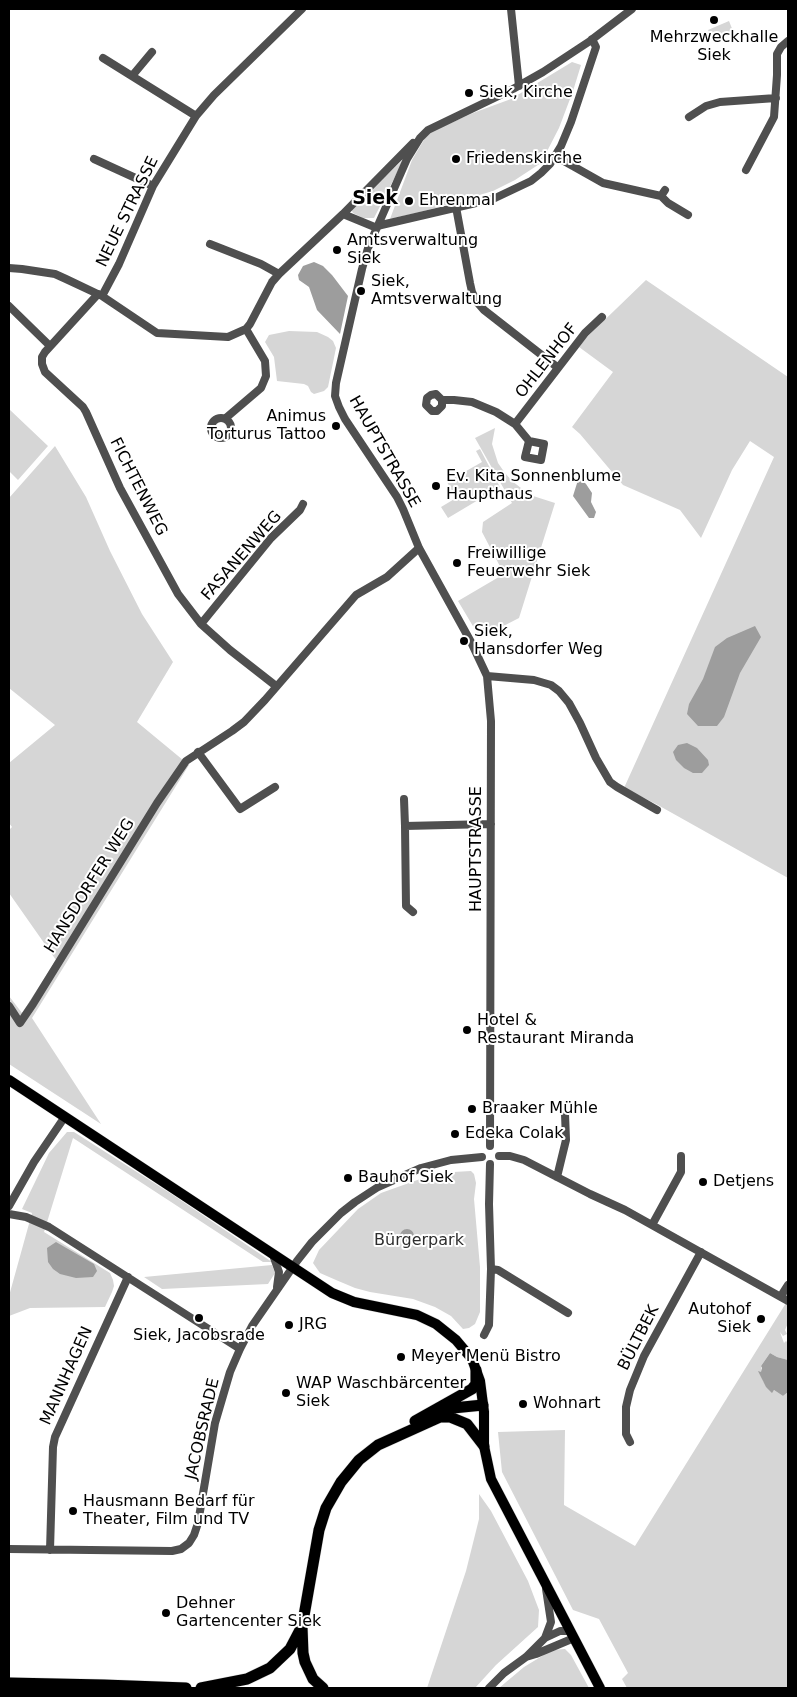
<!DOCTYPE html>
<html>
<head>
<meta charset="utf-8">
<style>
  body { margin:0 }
  #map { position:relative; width:797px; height:1697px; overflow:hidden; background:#fff; font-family:"DejaVu Sans",sans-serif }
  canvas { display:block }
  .frame { position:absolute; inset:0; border:10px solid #000; pointer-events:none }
</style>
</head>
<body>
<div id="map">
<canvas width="797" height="1697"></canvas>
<div class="frame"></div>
</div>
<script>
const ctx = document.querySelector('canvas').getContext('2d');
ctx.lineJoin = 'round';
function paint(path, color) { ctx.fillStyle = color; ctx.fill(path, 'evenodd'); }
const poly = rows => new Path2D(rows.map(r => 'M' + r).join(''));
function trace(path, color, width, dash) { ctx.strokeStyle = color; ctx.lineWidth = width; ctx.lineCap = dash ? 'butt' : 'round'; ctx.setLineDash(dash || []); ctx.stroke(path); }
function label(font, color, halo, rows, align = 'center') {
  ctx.font = font + ' "DejaVu Sans",sans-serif'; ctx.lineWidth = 4; ctx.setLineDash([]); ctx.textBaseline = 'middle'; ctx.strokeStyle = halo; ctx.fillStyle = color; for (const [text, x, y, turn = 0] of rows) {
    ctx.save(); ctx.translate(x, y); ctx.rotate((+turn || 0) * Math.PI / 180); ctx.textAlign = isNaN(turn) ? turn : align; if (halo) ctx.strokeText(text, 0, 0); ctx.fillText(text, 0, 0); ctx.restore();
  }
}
const green = poly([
  [729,21,733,31,712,40,708,30],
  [572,62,581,65,573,91,559,128,541,163,515,180,493,191,428,210,390,219,412,160,428,133,473,113,511,99],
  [404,159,374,218,363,218,353,213,351,209],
  [646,280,788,377,788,878,656,804,624,788,774,457,750,441,732,470,701,538,680,510,623,485,580,434,572,427,613,372,579,347,587,337],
  [289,331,317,332,328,337,333,341,336,348,328,387,324,391,314,394,311,392,308,386,304,384,277,381,274,357,265,342,269,335],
  [9,409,48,446,18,480,9,471],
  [495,428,492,444,498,463,505,473,512,481,530,495,555,503,519,618,480,638,458,601,504,574,482,532,483,522,512,503,475,438],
  [55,446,86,497,110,551,142,614,173,662,137,722,189,765,32,1018,101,1124,9,1064,9,996,22,1013,56,960,9,893,9,830,12,827,9,823,9,763,55,725,9,688,9,498],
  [480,449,500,487,448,518,441,507,456,498,447,482,482,462,476,451],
  [67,1132,74,1132,173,1195,272,1262,263,1262,73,1138,44,1232,110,1273,113,1280,114,1286,112,1292,105,1307,30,1308,9,1316,9,1296,32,1213,22,1209,49,1153],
  [471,1171,474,1174,476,1183,474,1199,480,1267,480,1312,475,1324,469,1328,463,1329,451,1316,435,1307,413,1299,370,1292,355,1288,336,1280,320,1273,313,1263,319,1250,358,1209,381,1193,437,1173],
  [272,1265,275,1273,268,1284,162,1289,144,1277],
  [786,1303,788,1305,788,1323,785,1330,787,1334,783,1336,780,1332,784,1343,786,1341,788,1343,788,1360,777,1357,770,1353,761,1366,763,1381,772,1392,774,1390,783,1396,788,1392,788,1688,627,1688,622,1679,628,1673,599,1619,573,1610,502,1472,498,1432,565,1430,564,1505,635,1546],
  [479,1494,491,1511,528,1581,539,1610,538,1627,496,1665,475,1688,427,1688,466,1571,479,1519],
  [565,1649,571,1655,589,1688,499,1688,524,1667,552,1650]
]);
const water = poly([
  [314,262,323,266,332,275,348,296,340,334,317,310,309,287,299,280,298,275,303,266],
  [578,480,582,480,586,484,592,493,591,502,596,512,594,518,589,518,573,496],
  [755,626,761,637,740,673,724,717,717,726,698,726,687,714,689,704,703,679,715,647,727,638],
  [687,743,697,748,708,760,709,765,702,773,693,773,684,768,676,760,673,752,678,745],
  '400 1236a7 7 0 1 1 14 0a7 7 0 1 1-14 0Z',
  [56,1242,94,1264,97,1271,93,1277,76,1278,60,1274,53,1269,48,1262,47,1248],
  [770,1353,777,1357,788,1360,788,1392,783,1396,774,1390,772,1393,766,1387,758,1371,761,1372,762,1368,761,1366]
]);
const minor = poly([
  [511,9,519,86],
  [103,58,196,116],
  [132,76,152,52],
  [689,117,706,106,720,102,776,98],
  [555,156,603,183,661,196,665,190],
  [94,159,153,186],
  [746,170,774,117,777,75,777,54,781,47,788,41],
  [661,196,668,203,688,215],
  [456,207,470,283,472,292,477,302,484,310,557,367],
  [343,214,413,143],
  [377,226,493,199,531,181,541,173,550,164,561,146,571,122,596,47,592,39],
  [210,244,261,264,279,274],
  [9,268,22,269,55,274,66,279,102,296,157,333,228,337,246,329,250,324,272,282,279,274,343,214,377,228],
  [98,294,45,352,42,357,42,364,45,372,83,407,86,412,120,488,178,594,201,624,230,650,276,686],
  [102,296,119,264,153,186,196,116,214,95,302,9],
  [9,306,50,346],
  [442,400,442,406,437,411,432,411,426,405,427,398,431,395,436,394,442,400,454,400,472,402,496,412,515,424,529,441,525,457,541,460,544,444,529,441],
  '211 428a10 10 0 1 1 20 0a10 10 0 1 1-20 0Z',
  [226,419,227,417,261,388,266,376,265,361,246,329],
  [515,424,585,333,602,317],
  [201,624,271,538,300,510,303,504],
  [487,676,534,680,551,685,559,691,569,703,580,723,596,758,610,782,617,787,657,810],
  [198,752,240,809,275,787],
  [404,799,405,826,491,824],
  [405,826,406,906,413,912],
  [9,1006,20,1023,33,1004,157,803,186,761,232,731,244,722,265,700,356,595,387,577,419,548],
  [490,1146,491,721,487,676,471,642,419,548,403,509,397,497,345,419,339,407,335,396,336,383,362,269,368,248,407,159,420,138,428,130,513,89,543,72,590,41,632,9],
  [499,1156,510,1156,524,1160,590,1194,625,1210,788,1301],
  [557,1177,566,1140,565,1114,562,1108],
  [9,1206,34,1162,64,1118],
  [9,1214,26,1217,49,1227,240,1349],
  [652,1225,681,1172,681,1156],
  [273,1255,279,1272,277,1287],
  [491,1269,498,1270,568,1313],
  [781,1296,788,1285],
  [484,1335,489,1325,491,1269,489,1204,490,1164],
  [630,1442,626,1434,626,1407,630,1390,644,1356,701,1252],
  [9,1549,172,1551,181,1549,189,1543,194,1535,198,1523,215,1423,230,1372,240,1349,252,1326,297,1261,312,1242,341,1213,355,1202,378,1187,421,1168,451,1160,482,1157],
  [50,1550,53,1447,55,1437,128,1277],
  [545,1638,560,1631,570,1631],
  [526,1657,536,1654,574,1638],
  [489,1688,504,1673,526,1657,545,1638,551,1622,546,1589]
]);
const major = poly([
  [9,1080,332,1293,354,1302,417,1315,436,1324,456,1340,472,1359,480,1381,484,1412,484,1446,491,1479,600,1688]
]);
const highway = poly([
  [439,1412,453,1408,483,1405],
  [415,1421,472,1389,476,1384,476,1370],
  [9,1683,104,1685,186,1688],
  [201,1688,247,1679,270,1668,290,1649,301,1628],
  [323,1688,313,1679,305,1662,303,1653,302,1627,319,1530,326,1508,341,1482,359,1460,378,1445,440,1417,450,1417,467,1424,484,1446]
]);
const markers = [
  [714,20,5,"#000"],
  [469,93,5,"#000"],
  [456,159,5,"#000"],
  [409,201,5,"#000"],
  [337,250,5,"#000"],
  [361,291,5,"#000"],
  [336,426,5,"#000"],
  [436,486,5,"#000"],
  [457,563,5,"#000"],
  [464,641,5,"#000"],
  [467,1030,5,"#000"],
  [472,1109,5,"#000"],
  [455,1134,5,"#000"],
  [348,1178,5,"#000"],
  [703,1182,5,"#000"],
  [199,1318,5,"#000"],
  [761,1319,5,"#000"],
  [289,1325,5,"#000"],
  [401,1357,5,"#000"],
  [286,1393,5,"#000"],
  [523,1404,5,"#000"],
  [73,1511,5,"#000"],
  [166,1613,5,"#000"]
];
const poiNames = [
  ["Mehrzweckhalle",714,38,"center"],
  ["Siek",714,56,"center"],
  ["Siek, Kirche",479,93],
  ["Friedenskirche",466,159],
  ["Ehrenmal",419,201],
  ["Amtsverwaltung",347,241],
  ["Siek",347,259],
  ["Siek,",371,282],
  ["Amtsverwaltung",371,300],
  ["Animus",326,417,"right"],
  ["Torturus Tattoo",326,435,"right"],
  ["Ev. Kita Sonnenblume",446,477],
  ["Haupthaus",446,495],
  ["Freiwillige",467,554],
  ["Feuerwehr Siek",467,572],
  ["Siek,",474,632],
  ["Hansdorfer Weg",474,650],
  ["Hotel &",477,1021],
  ["Restaurant Miranda",477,1039],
  ["Braaker Mühle",482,1109],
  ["Edeka Colak",465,1134],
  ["Bauhof Siek",358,1178],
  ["Detjens",713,1182],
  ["Autohof",751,1310,"right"],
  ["Siek",751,1328,"right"],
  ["JRG",299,1325],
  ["Siek, Jacobsrade",199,1336,"center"],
  ["Meyer Menü Bistro",411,1357],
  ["WAP Waschbärcenter",296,1384],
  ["Siek",296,1402],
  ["Wohnart",533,1404],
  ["Hausmann Bedarf für",83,1502],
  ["Theater, Film und TV",83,1520],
  ["Dehner",176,1604],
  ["Gartencenter Siek",176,1622]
];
const streetNames = [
  ["NEUE STRASSE",128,212,-64],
  ["OHLENHOF",547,361,-52],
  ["HAUPTSTRASSE",384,452,60],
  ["FICHTENWEG",138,487,63],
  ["FASANENWEG",242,556,-49],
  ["HAUPTSTRASSE",477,849,-90],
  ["HANSDORFER WEG",90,886,-58],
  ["BÜLTBEK",639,1338,-63],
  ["MANNHAGEN",67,1376,-66],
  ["JACOBSRADE",203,1429,-77]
];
const parkNames = [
  ["Bürgerpark",419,1241]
];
const quarterNames = [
  ["Siek",375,199]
];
paint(green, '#d6d6d6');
paint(water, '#9d9d9d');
trace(major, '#dbdbdb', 11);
trace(highway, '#dbdbdb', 12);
trace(minor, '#4f4f4f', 8);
trace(major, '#000', 10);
trace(highway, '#000', 11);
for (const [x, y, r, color] of markers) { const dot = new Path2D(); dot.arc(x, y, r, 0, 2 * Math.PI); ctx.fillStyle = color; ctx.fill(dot); trace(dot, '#fff', 2); }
label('16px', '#000', '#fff', poiNames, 'left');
label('16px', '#000', '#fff', streetNames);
label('16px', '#2d2d2d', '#fff', parkNames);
label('bold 19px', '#000', '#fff', quarterNames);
</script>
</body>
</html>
